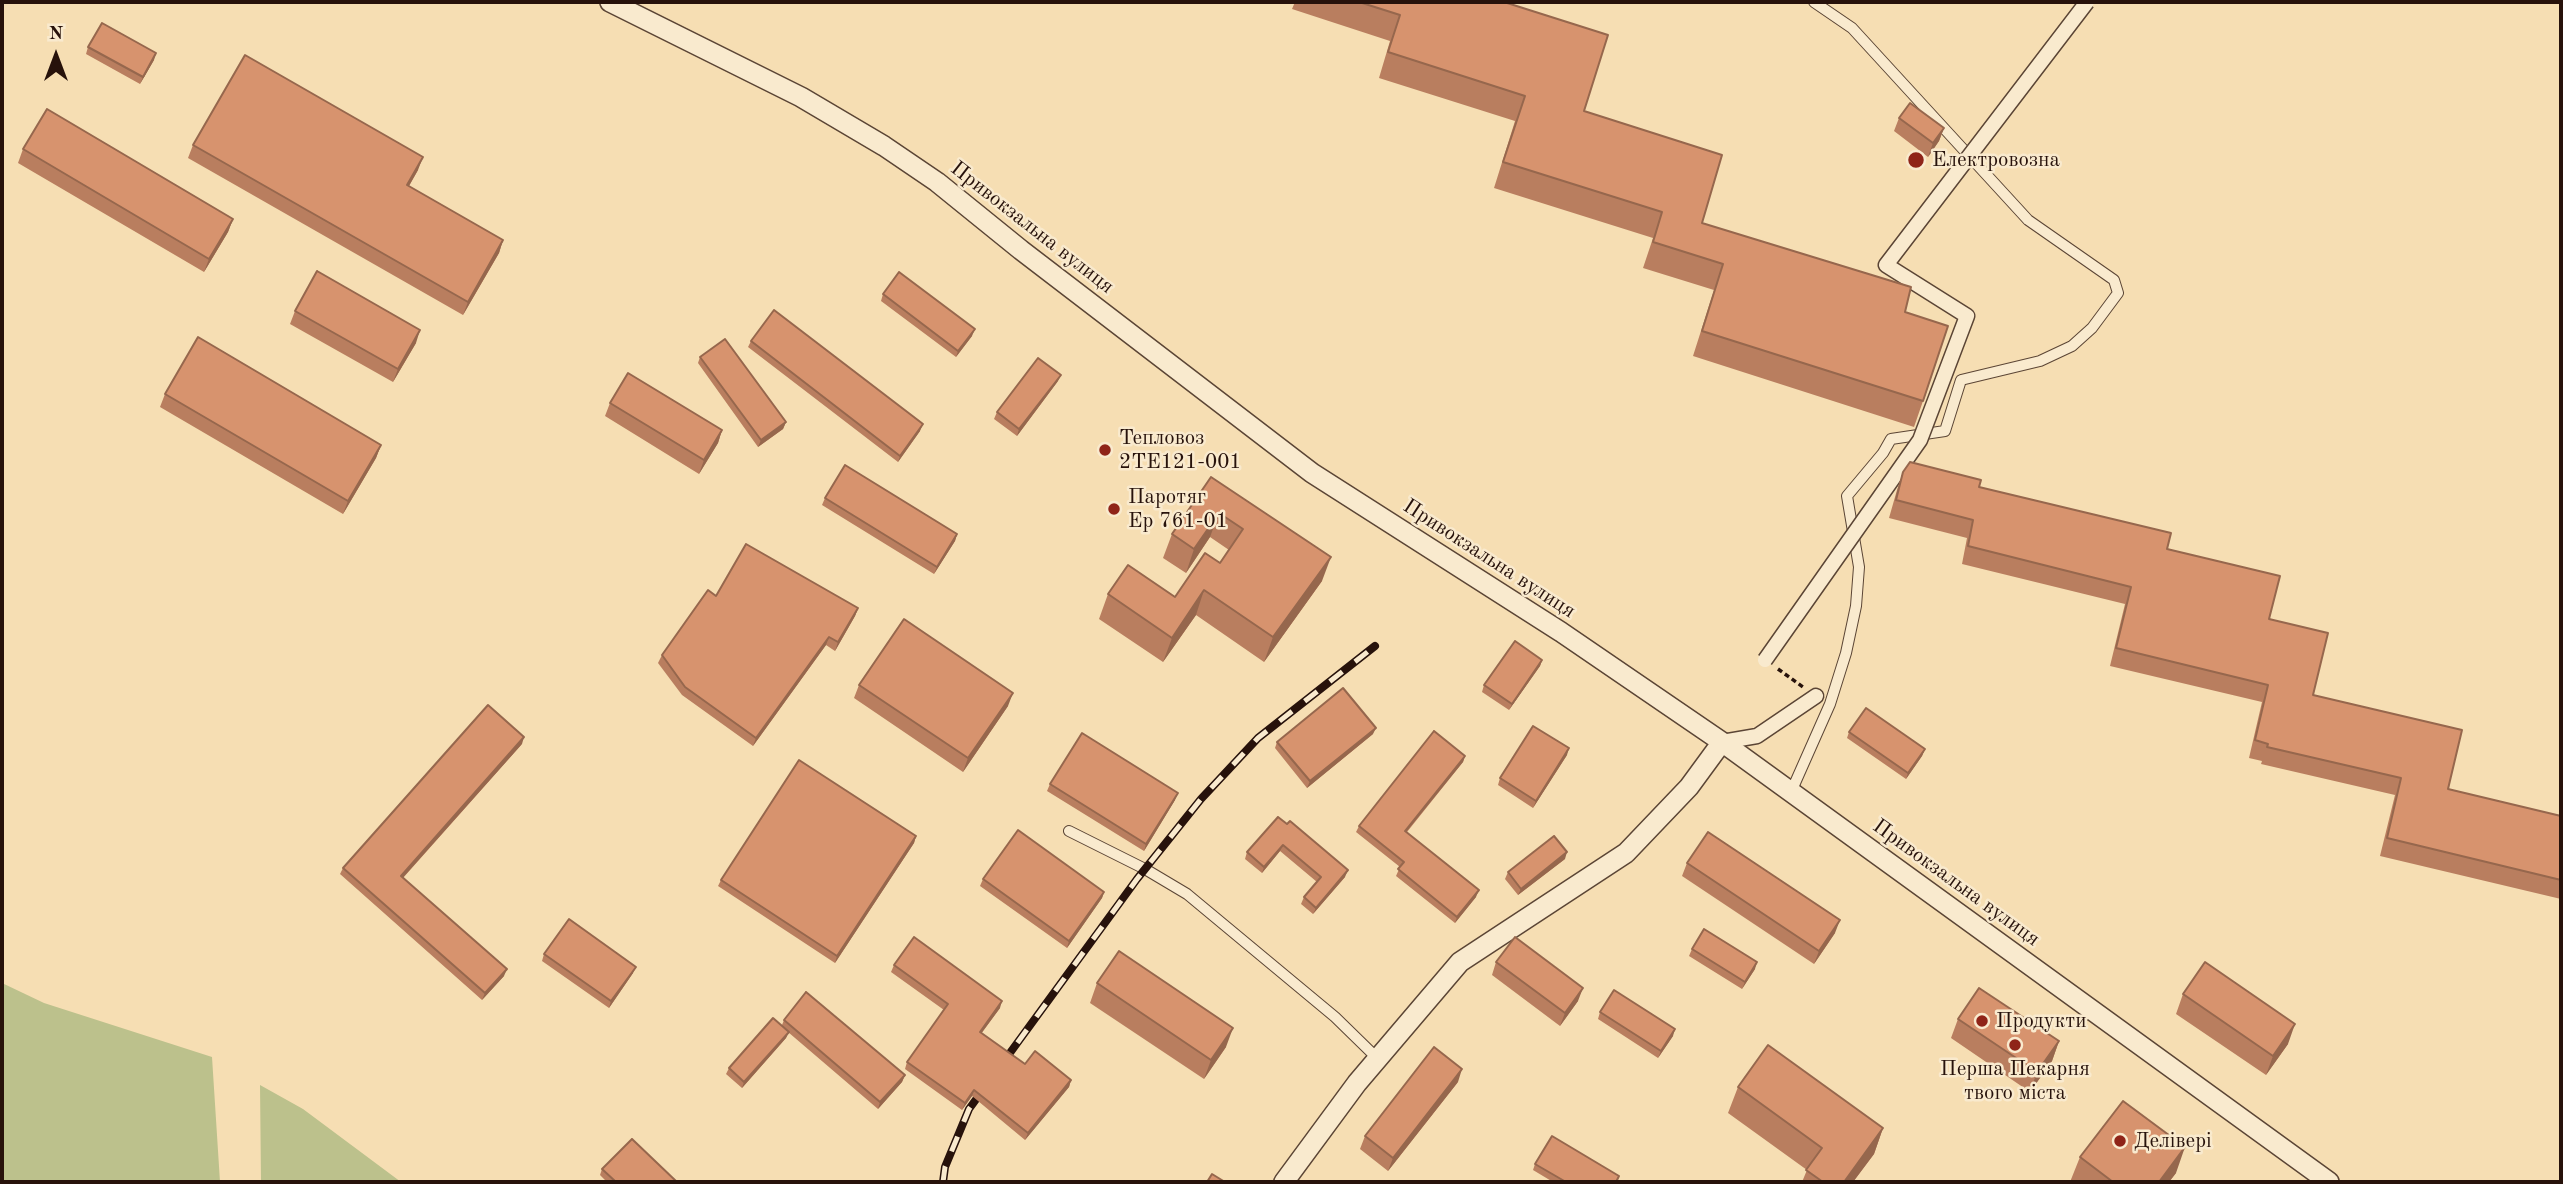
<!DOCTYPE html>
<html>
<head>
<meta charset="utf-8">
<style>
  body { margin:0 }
  #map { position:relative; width:2563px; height:1184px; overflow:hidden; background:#f6deb3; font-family:"Old Standard TT",serif }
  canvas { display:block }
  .frame { position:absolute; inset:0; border:4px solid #27120b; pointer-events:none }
  .north { position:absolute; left:21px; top:21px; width:70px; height:70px; -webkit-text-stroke:5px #f9eace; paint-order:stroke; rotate:0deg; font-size:19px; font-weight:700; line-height:28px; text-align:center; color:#27120b }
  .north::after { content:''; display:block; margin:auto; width:24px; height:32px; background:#27120b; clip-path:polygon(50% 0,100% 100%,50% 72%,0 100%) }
</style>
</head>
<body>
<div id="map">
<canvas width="2563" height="1184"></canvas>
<div class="frame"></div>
<div class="north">N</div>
</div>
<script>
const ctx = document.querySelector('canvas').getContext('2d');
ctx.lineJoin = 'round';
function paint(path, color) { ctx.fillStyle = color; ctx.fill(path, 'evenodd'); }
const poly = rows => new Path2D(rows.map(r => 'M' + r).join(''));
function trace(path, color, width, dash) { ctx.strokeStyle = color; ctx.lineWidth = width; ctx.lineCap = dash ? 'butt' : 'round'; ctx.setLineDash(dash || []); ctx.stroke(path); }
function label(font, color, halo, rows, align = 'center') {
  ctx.font = font + ' "Old Standard TT",serif'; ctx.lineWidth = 5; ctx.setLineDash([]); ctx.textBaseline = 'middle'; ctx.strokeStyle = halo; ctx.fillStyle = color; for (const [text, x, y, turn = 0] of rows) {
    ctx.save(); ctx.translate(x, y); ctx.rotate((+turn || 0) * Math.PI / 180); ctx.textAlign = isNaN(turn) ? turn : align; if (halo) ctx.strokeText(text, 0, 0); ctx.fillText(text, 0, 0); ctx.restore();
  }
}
const green = poly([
  [2,983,44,1003,212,1057,220,1182,2,1182],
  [260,1085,303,1109,401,1182,261,1182]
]);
const path = poly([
  [1778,669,1803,687]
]);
const service = poly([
  [1791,792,1830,704,1846,653,1856,606,1859,567,1847,496,1883,453,1891,439,1945,431,1961,380,2040,361,2072,346,2092,328,2118,293,2114,280,2028,220,1852,28,1814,2],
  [1069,831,1145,869,1187,894,1335,1017,1378,1059]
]);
const pedestrian = poly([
  [1722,742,1757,736,1816,696]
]);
const minor = poly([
  [610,2,801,97,884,146,937,182,1021,250,1312,473,1561,632,1722,742,2329,1182],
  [1284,1182,1357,1083,1460,962,1626,853,1689,787,1722,742]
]);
const rail = poly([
  [943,1182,945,1167,969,1109,1137,879,1201,799,1258,738,1375,646]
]);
const pedestrianBridge = poly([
  [1765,660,1920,440,1967,316,1886,265,2087,2]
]);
const wall = poly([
  [1295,2,1504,2,1584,111,1702,223,1905,312,1923,401,1914,427,1693,356,1714,290,1643,268,1653,238,1494,188,1515,121,1379,78,1390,41,1292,9],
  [88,47,154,60,140,84,86,54],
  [1899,118,1944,128,1939,141,1928,157,1894,131],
  [193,145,418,170,409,186,503,240,499,253,463,315,188,158],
  [23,149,233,219,228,232,204,272,18,163],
  [883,294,972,336,956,357,881,301],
  [295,311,416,343,393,382,290,324],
  [751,341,920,431,898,462,748,347],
  [700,357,786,422,783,429,758,447,698,363],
  [1058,381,1017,436,994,419,997,412],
  [165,394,381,445,376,458,343,514,160,407],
  [610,403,722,430,718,443,699,474,605,416],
  [1903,472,1979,487,2167,549,2269,619,2313,695,2448,789,2561,816,2561,899,2380,856,2395,795,2261,764,2262,761,2249,758,2262,702,2110,666,2125,604,1962,564,1967,538,1889,518,1897,490],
  [1211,477,1322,581,1264,662,1196,615,1163,662,1099,619,1108,594,1175,597,1220,563,1229,550,1210,537,1186,573,1163,558,1172,534],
  [825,498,957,534,955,541,934,574,822,505],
  [716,596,858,608,855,616,835,651,826,645,753,746,682,695,658,663,662,655],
  [1542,660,1540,666,1509,710,1482,692,1484,685],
  [859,685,1008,706,963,772,854,698],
  [1849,732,1925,749,1922,756,1906,779,1847,738],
  [1373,734,1307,788,1275,748,1277,742],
  [522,744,403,878,504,976,482,1000,340,874,343,868],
  [1567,755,1533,808,1498,785,1500,778],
  [1465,756,1463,762,1407,832,1476,897,1455,923,1396,876,1400,867,1356,832,1359,826],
  [1050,784,1175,800,1144,851,1047,791],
  [1278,817,1345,877,1313,914,1301,904,1304,897,1317,882,1280,851,1262,873,1245,859,1247,852],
  [916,836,914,843,835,963,718,886,721,880],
  [1565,859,1518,895,1505,879,1508,872],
  [1687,863,1835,933,1814,964,1682,876],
  [983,879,1104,892,1102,898,1067,948,980,886],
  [1692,949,1755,969,1742,989,1689,956],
  [544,954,633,973,609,1008,542,961],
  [1496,962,1578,1001,1560,1026,1492,975],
  [894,965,1000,1008,981,1034,1025,1064,1071,1080,1069,1087,1025,1140,972,1096,962,1110,905,1069,907,1062,944,1010,891,972],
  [1097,983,1226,1047,1204,1079,1090,1003],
  [2183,994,2288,1044,2266,1075,2176,1014],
  [1600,1012,1673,1036,1658,1058,1598,1019],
  [1958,1019,2059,1041,2052,1061,2030,1092,1951,1038],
  [784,1020,905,1075,902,1082,878,1109,788,1032,786,1038,742,1088,726,1074,729,1068,782,1025],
  [1458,1082,1388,1171,1360,1149,1365,1136],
  [1738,1087,1883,1128,1874,1154,1853,1182,1802,1182,1807,1170,1728,1113],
  [2080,1157,2176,1173,2169,1182,2070,1182],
  [1535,1164,1619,1176,1617,1182,1553,1182,1533,1170],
  [602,1169,677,1182,607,1182,600,1175]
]);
const shadedWall = poly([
  [156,53,154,60,140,84,143,77],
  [1944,128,1939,141,1928,157,1933,143],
  [423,157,418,170,402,198,407,185],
  [233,219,228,232,204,272,209,259],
  [503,240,499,253,463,315,468,302],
  [975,329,972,336,956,357,958,351],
  [420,330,416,343,393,382,398,369],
  [1061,375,1058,381,1017,436,1019,429],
  [786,422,783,429,758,447,761,440],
  [923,424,920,431,898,462,900,456],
  [722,430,718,443,699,474,704,460],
  [381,445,376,458,343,514,348,501],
  [1219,513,1210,537,1186,573,1194,549],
  [957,534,955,541,934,574,937,567],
  [1331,557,1322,581,1264,662,1273,637],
  [1204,590,1196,615,1163,662,1172,638],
  [858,608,855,616,835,651,838,642],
  [829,637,826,645,753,746,756,738],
  [1542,660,1540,666,1509,710,1512,704],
  [1013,693,1008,706,963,772,968,758],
  [1376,728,1373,734,1307,788,1310,781],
  [524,737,522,744,399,882,401,876],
  [1569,748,1567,755,1533,808,1536,801],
  [1925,749,1922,756,1906,779,1908,773],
  [1465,756,1463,762,1402,837,1405,831],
  [1178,793,1175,800,1144,851,1146,844],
  [916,836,914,843,835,963,837,956],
  [1283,845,1280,851,1262,873,1264,867],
  [1567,852,1565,859,1518,895,1521,889],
  [1348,870,1345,877,1313,914,1316,908],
  [1479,890,1476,897,1455,923,1457,917],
  [1104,892,1102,898,1067,948,1069,941],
  [1840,920,1835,933,1814,964,1819,951],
  [1757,962,1755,969,1742,989,1745,982],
  [636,967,633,973,609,1008,611,1001],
  [507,969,504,976,482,1000,485,993],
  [1583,988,1578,1001,1560,1026,1565,1013],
  [1002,1001,1000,1008,977,1039,980,1032],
  [2295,1024,2288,1044,2266,1075,2273,1056],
  [1233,1028,1226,1047,1204,1079,1211,1060],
  [1675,1029,1673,1036,1658,1058,1661,1051],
  [789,1032,786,1038,742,1088,744,1082],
  [2059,1041,2052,1061,2030,1092,2037,1072],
  [1462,1069,1458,1082,1388,1171,1393,1158],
  [905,1075,902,1082,878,1109,880,1102],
  [1071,1080,1069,1087,1025,1140,1028,1133],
  [974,1090,972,1096,962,1110,965,1103],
  [1883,1128,1874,1154,1853,1182,1844,1182],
  [2185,1147,2176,1173,2169,1182,2159,1182]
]);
const building = poly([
  [1359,2,1504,2,1608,35,1584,111,1722,155,1702,223,1911,287,1905,312,1948,326,1923,401,1702,331,1723,264,1653,242,1662,212,1503,162,1525,96,1388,52,1400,15,1359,2],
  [102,23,156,53,143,77,88,47,102,23],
  [245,55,423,157,407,185,503,240,468,302,193,145,245,55],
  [1910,103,1944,128,1933,143,1899,118,1910,103],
  [47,109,233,219,209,259,23,149,47,109],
  [317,271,420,330,398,369,295,311,317,271],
  [899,272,975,329,958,351,883,294,899,272],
  [774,310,923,424,900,456,751,341,774,310],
  [198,337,381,445,348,501,165,394,198,337],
  [725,339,786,422,761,440,700,357,725,339],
  [1038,358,1061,375,1019,429,997,412,1038,358],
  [628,373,722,430,704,460,610,403,628,373],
  [1910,462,1981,480,1979,487,2171,533,2167,549,2280,576,2269,619,2328,633,2313,695,2462,730,2448,789,2561,816,2561,880,2387,838,2401,778,2267,747,2268,744,2255,740,2268,685,2116,648,2131,587,1968,546,1973,520,1896,500,1903,472,1910,462],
  [845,465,957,534,937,567,825,498,845,465],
  [1211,477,1331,557,1273,637,1204,590,1172,638,1108,594,1128,565,1175,597,1205,553,1220,563,1243,529,1219,513,1194,549,1172,534,1211,477],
  [746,544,858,608,838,642,829,637,756,738,685,687,662,655,708,590,716,596,746,544],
  [904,619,1013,693,968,758,859,685,904,619],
  [1515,641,1542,660,1512,704,1484,685,1515,641],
  [1343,688,1376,728,1310,781,1277,742,1343,688],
  [488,705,524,737,401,876,507,969,485,993,343,868,488,705],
  [1866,708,1925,749,1908,773,1849,732,1866,708],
  [1533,726,1569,748,1536,801,1500,778,1533,726],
  [1434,731,1465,756,1405,831,1479,890,1457,917,1398,869,1404,862,1359,826,1434,731],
  [1082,733,1178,793,1146,844,1050,784,1082,733],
  [799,760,916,836,837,956,721,880,799,760],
  [1278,817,1287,824,1290,821,1348,870,1316,908,1304,897,1321,877,1283,845,1264,867,1247,852,1278,817],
  [1018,830,1104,892,1069,941,983,879,1018,830],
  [1708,832,1840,920,1819,951,1687,863,1708,832],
  [1554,836,1567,852,1521,889,1508,872,1554,836],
  [569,919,636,967,611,1001,544,954,569,919],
  [1704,929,1757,962,1745,982,1692,949,1704,929],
  [914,937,1002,1001,980,1032,1025,1064,1035,1051,1071,1080,1028,1133,974,1090,965,1103,907,1062,948,1004,894,965,914,937],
  [1515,937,1583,988,1565,1013,1496,962,1515,937],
  [1119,951,1233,1028,1211,1060,1097,983,1119,951],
  [2205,962,2295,1024,2273,1056,2183,994,2205,962],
  [1979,988,2059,1041,2037,1072,1958,1019,1979,988],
  [1614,990,1675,1029,1661,1051,1600,1012,1614,990],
  [806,992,905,1075,880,1102,784,1020,806,992],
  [773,1018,789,1032,744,1082,729,1068,773,1018],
  [1768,1045,1883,1128,1844,1182,1823,1182,1806,1170,1822,1148,1738,1087,1768,1045],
  [1434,1047,1462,1069,1393,1158,1365,1136,1434,1047],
  [2123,1101,2185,1147,2159,1182,2113,1182,2080,1157,2123,1101],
  [1552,1136,1619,1176,1616,1182,1566,1182,1535,1164,1552,1136],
  [632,1139,677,1182,616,1182,602,1169,632,1139],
  [1212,1174,1225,1182,1207,1182,1212,1174]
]);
const markers = [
  [1916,160,9,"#8f2418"],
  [1105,450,7,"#8f2418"],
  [1114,509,7,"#8f2418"],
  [1982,1021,7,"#8f2418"],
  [2015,1045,7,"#8f2418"],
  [2120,1141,7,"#8f2418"]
];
const poiNames = [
  ["Електровозна",1932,160],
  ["Тепловоз",1119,438],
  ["2ТЕ121-001",1119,462],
  ["Паротяг",1128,497],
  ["Ер 761-01",1128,521],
  ["Продукти",1996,1021],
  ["Перша Пекарня",2015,1069,"center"],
  ["твого мiста",2015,1093,"center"],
  ["Делівері",2134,1141]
];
const streetNames = [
  ["Привокзальна вулиця",1032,228,38],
  ["Привокзальна вулиця",1489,559,33],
  ["Привокзальна вулиця",1956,883,36]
];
paint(green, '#bcc18c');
trace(service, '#5b4535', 12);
trace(pedestrian, '#5b4535', 17);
trace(minor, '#5b4535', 22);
trace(path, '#27120b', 3.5, [5, 3.5]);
trace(service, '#f9eace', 10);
trace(pedestrian, '#f9eace', 14);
trace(minor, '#f9eace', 19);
trace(rail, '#27120b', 8);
trace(rail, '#f9eace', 5, [16]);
trace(pedestrianBridge, '#5b4535', 17, []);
trace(pedestrianBridge, '#f9eace', 14);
paint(wall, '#b97e5f');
paint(shadedWall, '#96674d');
paint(building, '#d7936e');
trace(building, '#96674d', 2);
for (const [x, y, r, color] of markers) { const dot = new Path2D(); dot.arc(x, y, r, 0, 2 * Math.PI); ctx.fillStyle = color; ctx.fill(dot); trace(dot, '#f9eace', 2.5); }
label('21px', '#27120b', '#f9eace', poiNames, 'left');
label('21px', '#27120b', '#f9eace', streetNames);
</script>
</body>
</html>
